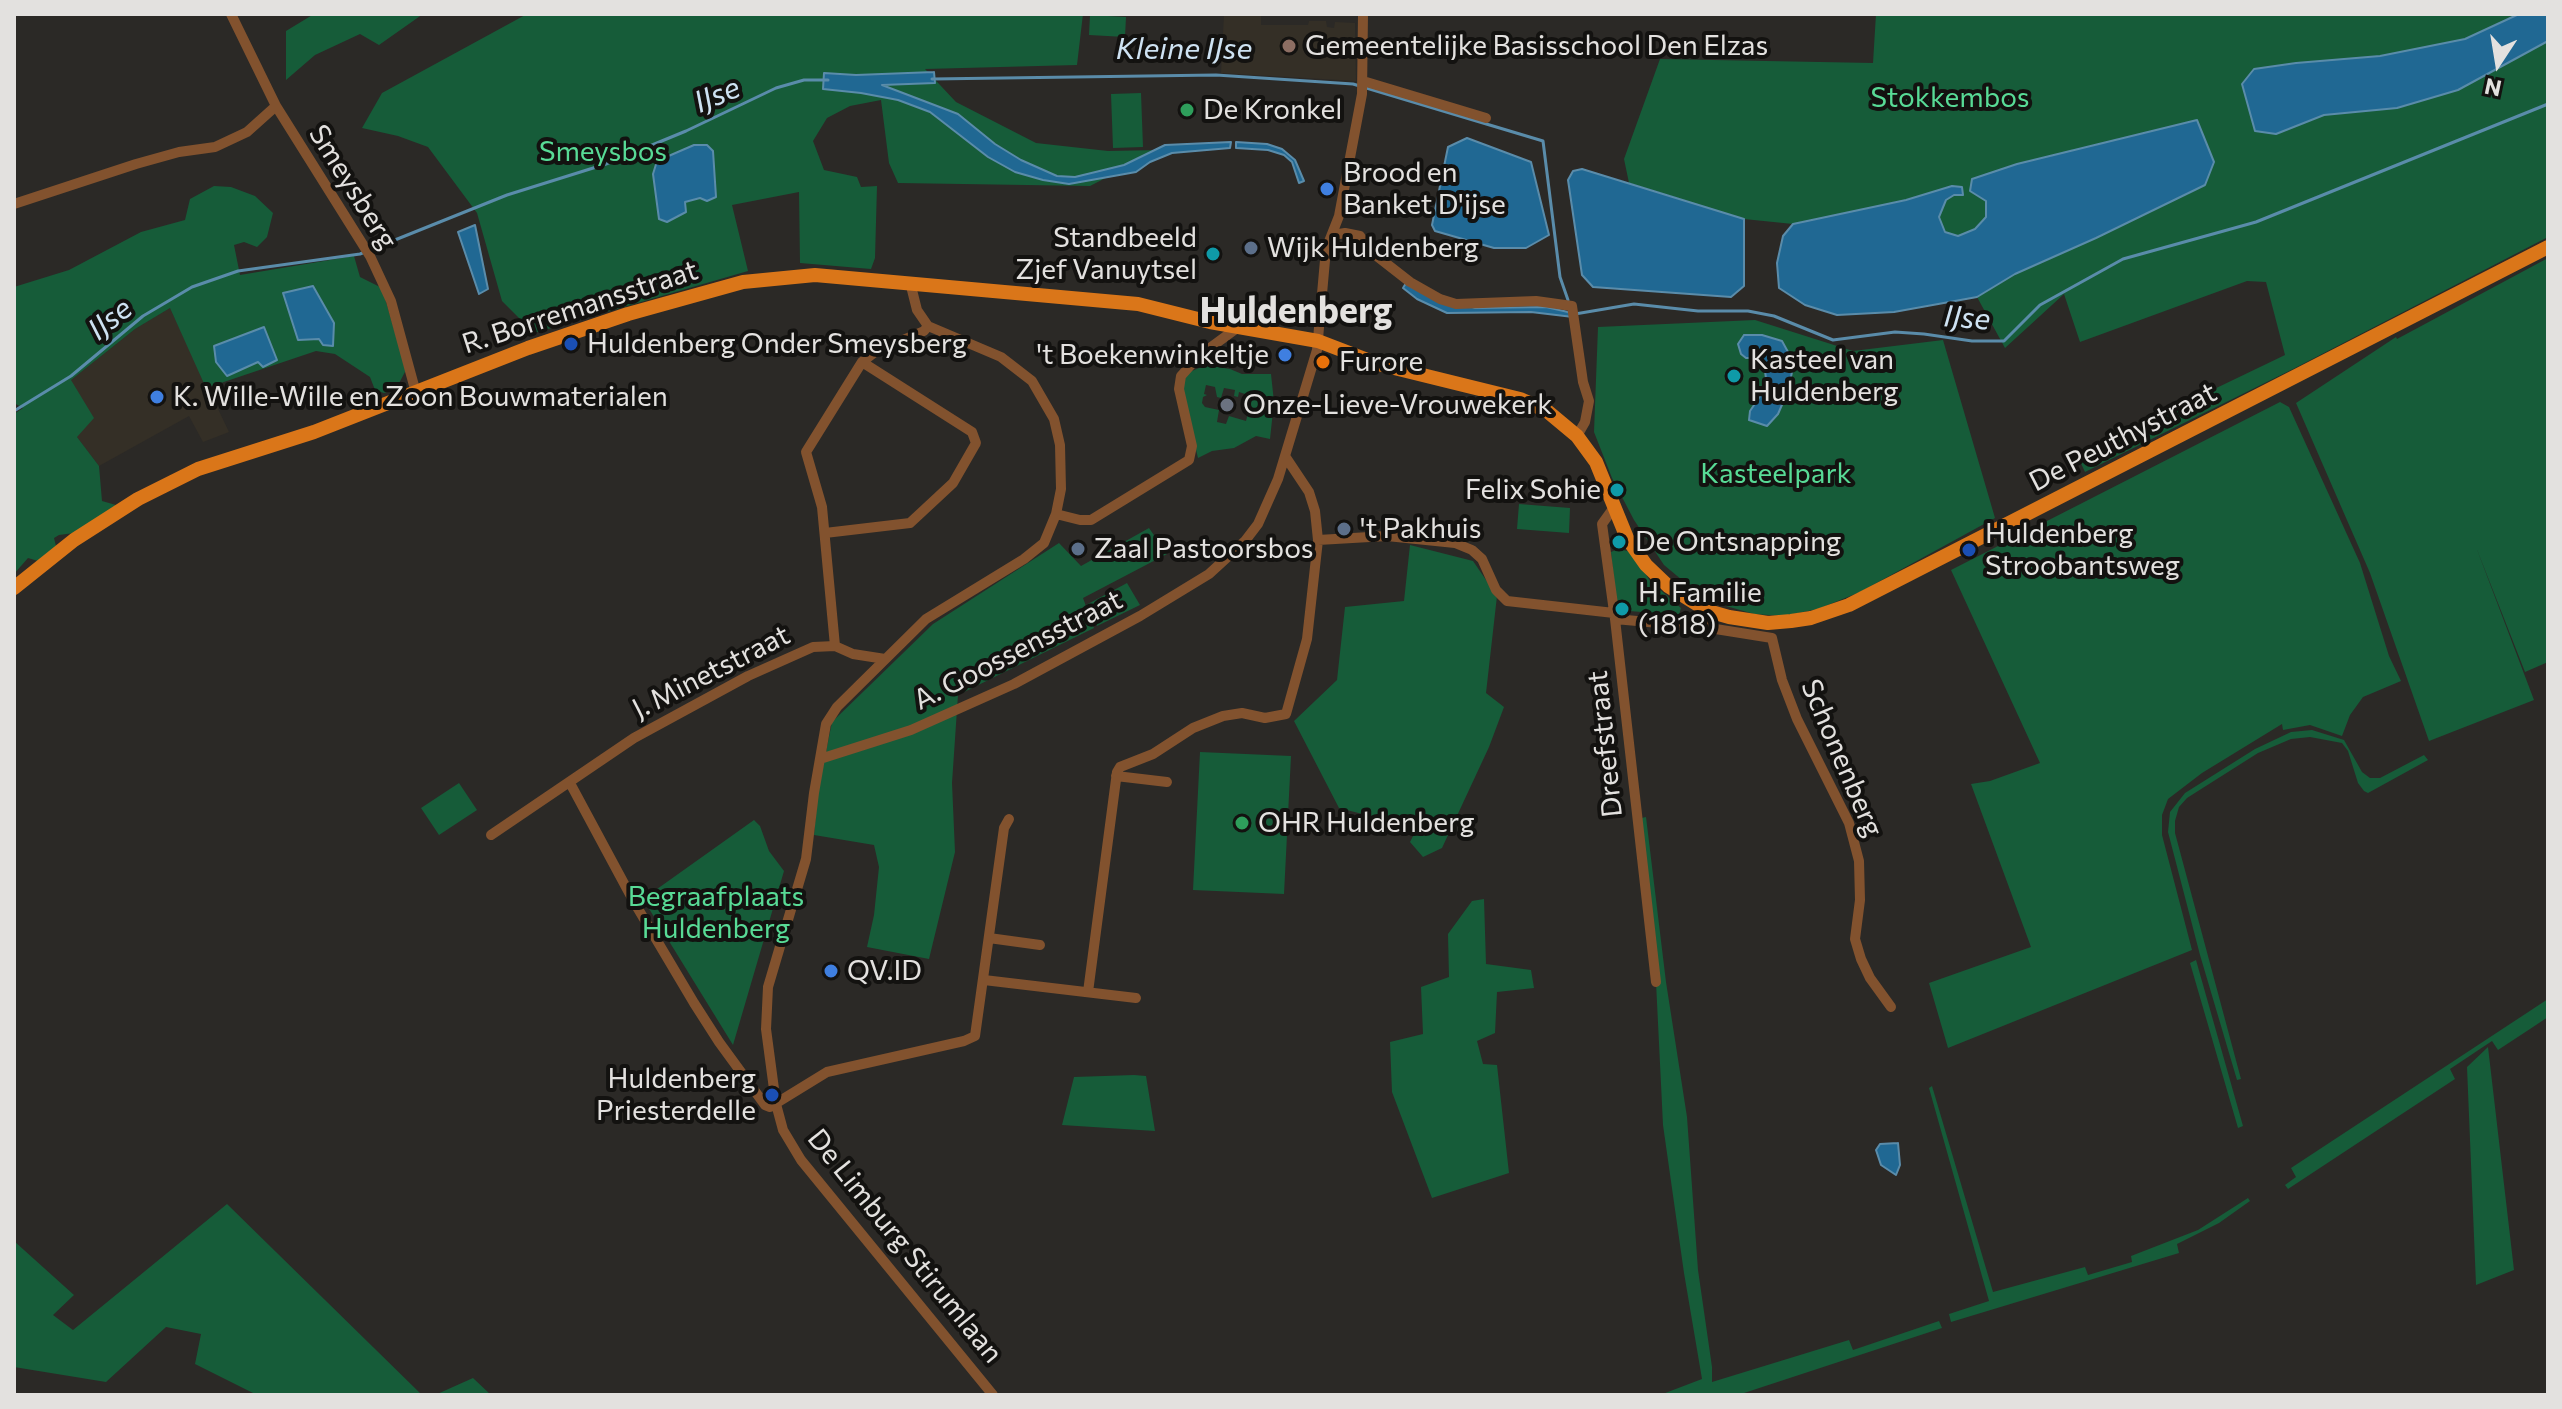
<!DOCTYPE html>
<html>
<head>
<meta charset="utf-8">
<style>
  body { margin:0 }
  #map { position:relative; width:2562px; height:1409px; overflow:hidden; background:#2b2926; font-family:Commissioner,sans-serif }
  canvas { display:block }
  .frame { position:absolute; inset:0; border:16px solid #e3e1df; pointer-events:none }
  .north { position:absolute; left:2458px; top:24px; width:80px; height:80px; -webkit-text-stroke:6px #131210; paint-order:stroke; rotate:192deg; font-size:22px; font-weight:700; line-height:32px; text-align:center; color:#e3e1df }
  .north::after { content:''; display:block; margin:auto; width:28px; height:36px; background:#e3e1df; clip-path:polygon(50% 0,100% 100%,50% 72%,0 100%) }
</style>
</head>
<body>
<div id="map">
<canvas width="2562" height="1409"></canvas>
<div class="frame"></div>
<div class="north">N</div>
</div>
<script>
const ctx = document.querySelector('canvas').getContext('2d');
ctx.lineJoin = 'round';
function paint(path, color) { ctx.fillStyle = color; ctx.fill(path, 'evenodd'); }
const poly = rows => new Path2D(rows.map(r => 'M' + r).join(''));
function trace(path, color, width, dash) { ctx.strokeStyle = color; ctx.lineWidth = width; ctx.lineCap = dash ? 'butt' : 'round'; ctx.setLineDash(dash || []); ctx.stroke(path); }
function label(font, color, halo, rows, align = 'center') {
  ctx.font = font + ' Commissioner,sans-serif'; ctx.lineWidth = 8; ctx.setLineDash([]); ctx.textBaseline = 'middle'; ctx.strokeStyle = halo; ctx.fillStyle = color; for (const [text, x, y, turn = 0] of rows) {
    ctx.save(); ctx.translate(x, y); ctx.rotate((+turn || 0) * Math.PI / 180); ctx.textAlign = isNaN(turn) ? turn : align; if (halo) ctx.strokeText(text, 0, 0); ctx.fillText(text, 0, 0); ctx.restore();
  }
}
const built = poly([
  [1224,14,1261,14,1261,25,1308,25,1309,21,1326,21,1327,27,1334,28,1335,22,1355,23,1356,81,1221,73],
  [170,308,229,432,203,442,189,416,99,466,77,437,71,380,135,329]
]);
const green = poly([
  [314,14,423,14,379,45,360,34,315,55,286,80,286,31],
  [527,14,1083,14,1077,65,925,69,956,102,1036,143,1108,151,1160,150,1090,186,898,183,889,163,881,100,850,106,827,118,813,141,824,170,857,177,861,187,877,186,875,258,871,269,800,263,799,192,732,205,748,271,534,333,502,301,477,213,428,147,398,136,362,128,382,93],
  [1876,14,2519,14,2465,39,2380,56,2296,63,2255,69,2251,112,2255,131,2276,134,2324,115,2397,108,2458,90,2548,41,2548,237,2293,369,2085,472,2077,455,2285,355,2266,282,2247,281,2080,342,2064,294,2005,348,1977,297,2015,274,2205,185,2197,120,2017,164,1972,179,1986,201,1986,217,1975,229,1958,236,1945,232,1939,217,1946,200,1954,195,1952,186,1906,200,1793,224,1744,219,1629,183,1624,159,1660,59,1873,63],
  [1090,15,1126,17,1125,37,1089,35],
  [1141,93,1143,147,1113,148,1111,94],
  [214,186,231,187,255,196,273,213,267,237,257,247,244,242,234,245,240,275,354,256,360,277,382,288,406,370,396,389,384,393,375,390,370,377,335,354,316,351,206,388,170,308,135,329,71,380,94,418,77,437,99,466,102,501,116,505,74,533,59,535,54,538,56,546,38,561,28,558,14,574,14,414,23,408,14,403,14,287,69,270,141,232,185,220,190,199],
  [2548,258,2548,662,2525,672,2476,547,2534,700,2429,741,2370,573,2296,403,2396,337,2397,339],
  [1755,320,1853,351,1943,340,1995,518,1860,592,1818,609,1783,616,1754,614,1719,604,1694,590,1664,565,1634,520,1612,478,1594,432,1598,327],
  [1206,365,1230,369,1242,374,1271,374,1274,402,1270,439,1256,436,1234,448,1212,451,1198,458,1181,387,1185,374],
  [1206,385,1215,387,1217,397,1221,398,1224,388,1235,390,1234,396,1238,397,1239,392,1245,394,1244,399,1251,401,1246,421,1229,416,1226,424,1217,422,1219,410,1205,407,1202,403,1203,397,1207,395,1204,394],
  [2280,402,2289,407,2360,563,2389,656,2401,681,2363,697,2350,715,2342,736,2310,725,2283,730,2282,724,2202,773,2168,799,2162,815,2162,835,2192,950,1948,1048,1929,983,2031,947,1971,784,1990,781,2040,763,1951,570],
  [1519,504,1570,508,1569,533,1517,529],
  [1149,528,1167,554,1083,598,1094,628,958,695,952,783,955,852,929,959,867,947,874,915,879,867,874,845,814,835,818,791,832,722,933,624,1059,543,1081,566],
  [1410,545,1473,561,1497,596,1486,693,1504,707,1489,747,1442,848,1423,857,1410,842,1417,828,1339,808,1294,721,1337,680,1345,607,1404,601],
  [1618,549,1632,552,1650,581,1681,608,1679,615,1617,610,1611,552],
  [1127,583,1140,605,1097,626,1086,605],
  [2312,730,2344,740,2362,772,2370,778,2380,778,2424,755,2428,760,2368,793,2364,791,2358,783,2348,751,2342,743,2310,737,2291,739,2258,753,2187,798,2179,807,2175,821,2175,833,2241,1079,2237,1080,2200,955,2168,832,2170,812,2185,793,2255,749,2291,732],
  [1200,752,1291,756,1284,894,1193,890],
  [459,783,477,810,439,835,421,808],
  [1646,817,1666,982,1687,1117,1698,1270,1712,1367,1712,1382,1849,1340,1853,1350,1939,1321,1942,1328,1738,1395,1660,1395,1702,1379,1684,1273,1663,1125,1656,982,1637,819],
  [754,820,760,826,769,851,784,871,733,1045,643,899],
  [1484,899,1486,964,1531,970,1534,988,1497,992,1495,1033,1477,1041,1483,1064,1497,1065,1509,1173,1432,1198,1392,1092,1390,1042,1423,1034,1421,987,1449,977,1448,934,1472,901],
  [2196,960,2243,1126,2238,1128,2190,963],
  [2548,999,2548,1017,2530,1029,2498,1050,2492,1041,2450,1069,2455,1079,2288,1189,2285,1185,2296,1177,2291,1168],
  [2488,1047,2514,1270,2476,1285,2467,1067],
  [1134,1075,1146,1076,1155,1131,1062,1125,1074,1077],
  [1932,1086,1993,1292,2085,1267,2088,1275,2132,1262,2131,1256,2198,1230,2248,1198,2250,1201,2219,1223,2177,1244,2179,1253,1951,1322,1949,1314,1989,1301,1929,1088],
  [227,1204,422,1395,257,1395,195,1364,201,1334,166,1327,106,1382,14,1367,14,1241,74,1295,53,1315,73,1330],
  [473,1378,491,1395,435,1395]
]);
const water = poly([
  [2519,14,2548,14,2548,41,2458,90,2397,108,2324,115,2276,134,2255,131,2242,84,2254,69,2296,63,2380,56,2465,39,2519,14],
  [934,72,935,83,882,85,958,114,995,144,1021,160,1057,176,1075,177,1124,165,1165,145,1231,142,1230,148,1172,153,1150,162,1136,172,1069,184,1043,180,1015,172,988,157,930,112,898,100,861,93,823,89,824,73,856,75,934,72],
  [2197,120,2214,162,2205,185,2096,238,2015,274,1977,297,1894,312,1837,315,1805,305,1779,288,1777,263,1783,236,1793,224,1906,200,1952,186,1962,187,1963,195,1954,195,1946,200,1939,217,1945,232,1958,236,1975,229,1986,217,1986,201,1970,191,1972,179,2017,164,2197,120],
  [1467,138,1531,162,1549,235,1526,248,1494,248,1435,231,1432,225,1448,147,1467,138],
  [1236,142,1267,144,1282,149,1295,160,1304,181,1299,183,1292,162,1284,155,1268,150,1236,148,1236,142],
  [694,145,707,145,713,151,716,197,707,201,700,198,685,202,686,212,667,222,659,219,653,174,657,161,694,145],
  [1582,169,1744,219,1744,286,1731,297,1593,287,1582,275,1568,180,1573,171,1582,169],
  [475,225,488,289,479,294,458,232,475,225],
  [1406,283,1475,308,1546,307,1568,312,1573,317,1531,312,1447,313,1417,299,1403,288,1406,283],
  [313,286,334,323,333,346,323,345,319,339,298,340,283,293,313,286],
  [264,327,277,360,263,367,258,362,227,376,216,362,214,346,264,327],
  [1744,335,1762,335,1782,341,1788,352,1792,372,1788,391,1778,414,1767,426,1749,420,1750,411,1767,386,1765,371,1758,358,1746,358,1741,354,1738,344,1744,335],
  [1898,1143,1900,1165,1896,1175,1881,1165,1876,1150,1880,1144,1898,1143]
]);
const stream = poly([
  [932,79,1216,75,1353,84,1543,141,1560,277,1568,300],
  [1575,314,1634,304,1698,311,1748,311,1774,316,1833,340,1895,332,1924,334,1972,341,2004,341,2040,305,2123,259,2256,222,2548,104],
  [14,411,71,376,143,316,192,287,238,271,360,254,507,195,606,164,686,131,776,88,804,80,828,80]
]);
const minor = poly([
  [231,14,276,106,370,256,391,301,416,393],
  [1363,81,1486,118],
  [14,204,136,164,179,152,215,147,247,132,276,106],
  [1333,235,1345,233,1360,236,1369,250,1410,282,1440,299,1456,304,1536,301,1572,306,1583,382,1589,401,1585,422,1577,436],
  [910,282,917,310,928,326,1001,357,1032,381,1054,419,1060,445,1061,489,1056,514,1044,543,1024,559,926,619,837,707,826,724,814,793,806,859,768,987,766,1029,776,1104,783,1130,801,1160,993,1395],
  [1615,506,1602,524,1615,619,1656,982],
  [1056,514,1080,520,1091,520,1189,460,1192,446,1179,389,1181,376,1199,356,1237,328],
  [825,533,910,523,953,483,976,443,972,432,862,362],
  [1318,540,1387,536,1455,543,1472,550,1482,559,1496,590,1507,601,1614,613],
  [1615,619,1703,627,1708,611],
  [1703,627,1772,638,1782,680,1797,719,1849,823,1859,861,1860,900,1855,939,1861,959,1870,978,1891,1007],
  [835,646,822,507,806,452,862,362,875,352,924,331,928,326],
  [820,759,911,730,1014,684,1140,616,1209,574,1245,541,1258,524,1278,479,1317,350,1326,249,1339,216,1362,94,1363,14],
  [1116,776,1167,782],
  [570,783,634,902,694,1003,719,1042,765,1105,770,1107,827,1072,964,1041,975,1036,1004,828,1009,819],
  [491,835,634,738,748,676,813,647,835,646,853,654,885,659],
  [989,938,1040,945],
  [984,980,1136,998],
  [1088,992,1117,772,1120,767,1153,754,1193,728,1223,716,1242,713,1265,718,1286,714,1307,639,1318,540,1315,511,1309,492,1285,456]
]);
const major = poly([
  [14,588,74,540,138,499,198,469,314,432,528,348,628,314,743,282,815,275,1138,304,1210,322,1318,341,1378,364,1520,399,1547,411,1577,436,1596,462,1627,538,1646,565,1668,586,1708,611,1729,617,1768,623,1791,621,1811,618,1849,605,2548,247]
]);
const markers = [
  [1289,46,8,"#8d6e63"],
  [1187,110,8,"#2e9e5b"],
  [1327,189,8,"#3f7fe0"],
  [1251,248,8,"#5c6f8a"],
  [1213,254,8,"#0f9aa8"],
  [571,344,8,"#1a4fb4"],
  [1285,355,8,"#3f7fe0"],
  [1323,362,8,"#e8710a"],
  [1734,376,8,"#0f9aa8"],
  [157,397,8,"#3f7fe0"],
  [1227,405,8,"#6b7280"],
  [1617,490,8,"#0f9aa8"],
  [1344,529,8,"#5c6f8a"],
  [1619,542,8,"#0f9aa8"],
  [1078,549,8,"#5c6f8a"],
  [1969,550,8,"#1a4fb4"],
  [1622,609,8,"#0f9aa8"],
  [1242,823,8,"#2e9e5b"],
  [831,971,8,"#3f7fe0"],
  [772,1095,8,"#1a4fb4"]
];
const poiNames = [
  ["Gemeentelijke Basisschool Den Elzas",1305,46],
  ["De Kronkel",1203,110],
  ["Brood en",1343,173],
  ["Banket D'ijse",1343,205],
  ["Standbeeld",1197,238,"right"],
  ["Zjef Vanuytsel",1197,270,"right"],
  ["Wijk Huldenberg",1267,248],
  ["Huldenberg Onder Smeysberg",587,344],
  ["'t Boekenwinkeltje",1269,355,"right"],
  ["Kasteel van",1750,360],
  ["Huldenberg",1750,392],
  ["Furore",1339,362],
  ["K. Wille-Wille en Zoon Bouwmaterialen",173,397],
  ["Onze-Lieve-Vrouwekerk",1243,405],
  ["Felix Sohie",1601,490,"right"],
  ["'t Pakhuis",1360,529],
  ["Huldenberg",1985,534],
  ["Stroobantsweg",1985,566],
  ["De Ontsnapping",1635,542],
  ["Zaal Pastoorsbos",1094,549],
  ["H. Familie",1638,593],
  ["(1818)",1638,625],
  ["OHR Huldenberg",1258,823],
  ["QV.ID",847,971],
  ["Huldenberg",756,1079,"right"],
  ["Priesterdelle",756,1111,"right"]
];
const parkNames = [
  ["Stokkembos",1950,98],
  ["Smeysbos",603,152],
  ["Kasteelpark",1776,474],
  ["Begraafplaats",716,897],
  ["Huldenberg",716,929]
];
const streetNames = [
  ["Smeysberg",353,187,58],
  ["R. Borremansstraat",580,307,-18],
  ["De Peuthystraat",2123,437,-27],
  ["A. Goossensstraat",1018,650,-27],
  ["J. Minetstraat",711,672,-27],
  ["Dreefstraat",1605,744,-96],
  ["Schonenberg",1842,758,67],
  ["De Limburg Stirumlaan",905,1246,51]
];
const waterNames = [
  ["Kleine IJse",1184,49],
  ["IJse",717,95,-23],
  ["IJse",1967,318,4],
  ["IJse",110,319,-39]
];
const districtNames = [
  ["Huldenberg",1296,311]
];
paint(built, '#342f26');
paint(green, '#165c39');
paint(water, '#206893');
trace(water, '#5a8caa', 2);
trace(stream, '#5a8caa', 3);
trace(minor, '#82522e', 10);
trace(major, '#da7619', 14);
for (const [x, y, r, color] of markers) { const dot = new Path2D(); dot.arc(x, y, r, 0, 2 * Math.PI); ctx.fillStyle = color; ctx.fill(dot); trace(dot, '#131210', 3); }
label('28px', '#e3e1df', '#131210', poiNames, 'left');
label('28px', '#58db96', '#131210', parkNames);
label('28px', '#e3e1df', '#131210', streetNames);
label('italic 30px', '#cee2f2', '#131210', waterNames);
label('bold 36px', '#e3e1df', '#131210', districtNames);
</script>
</body>
</html>
